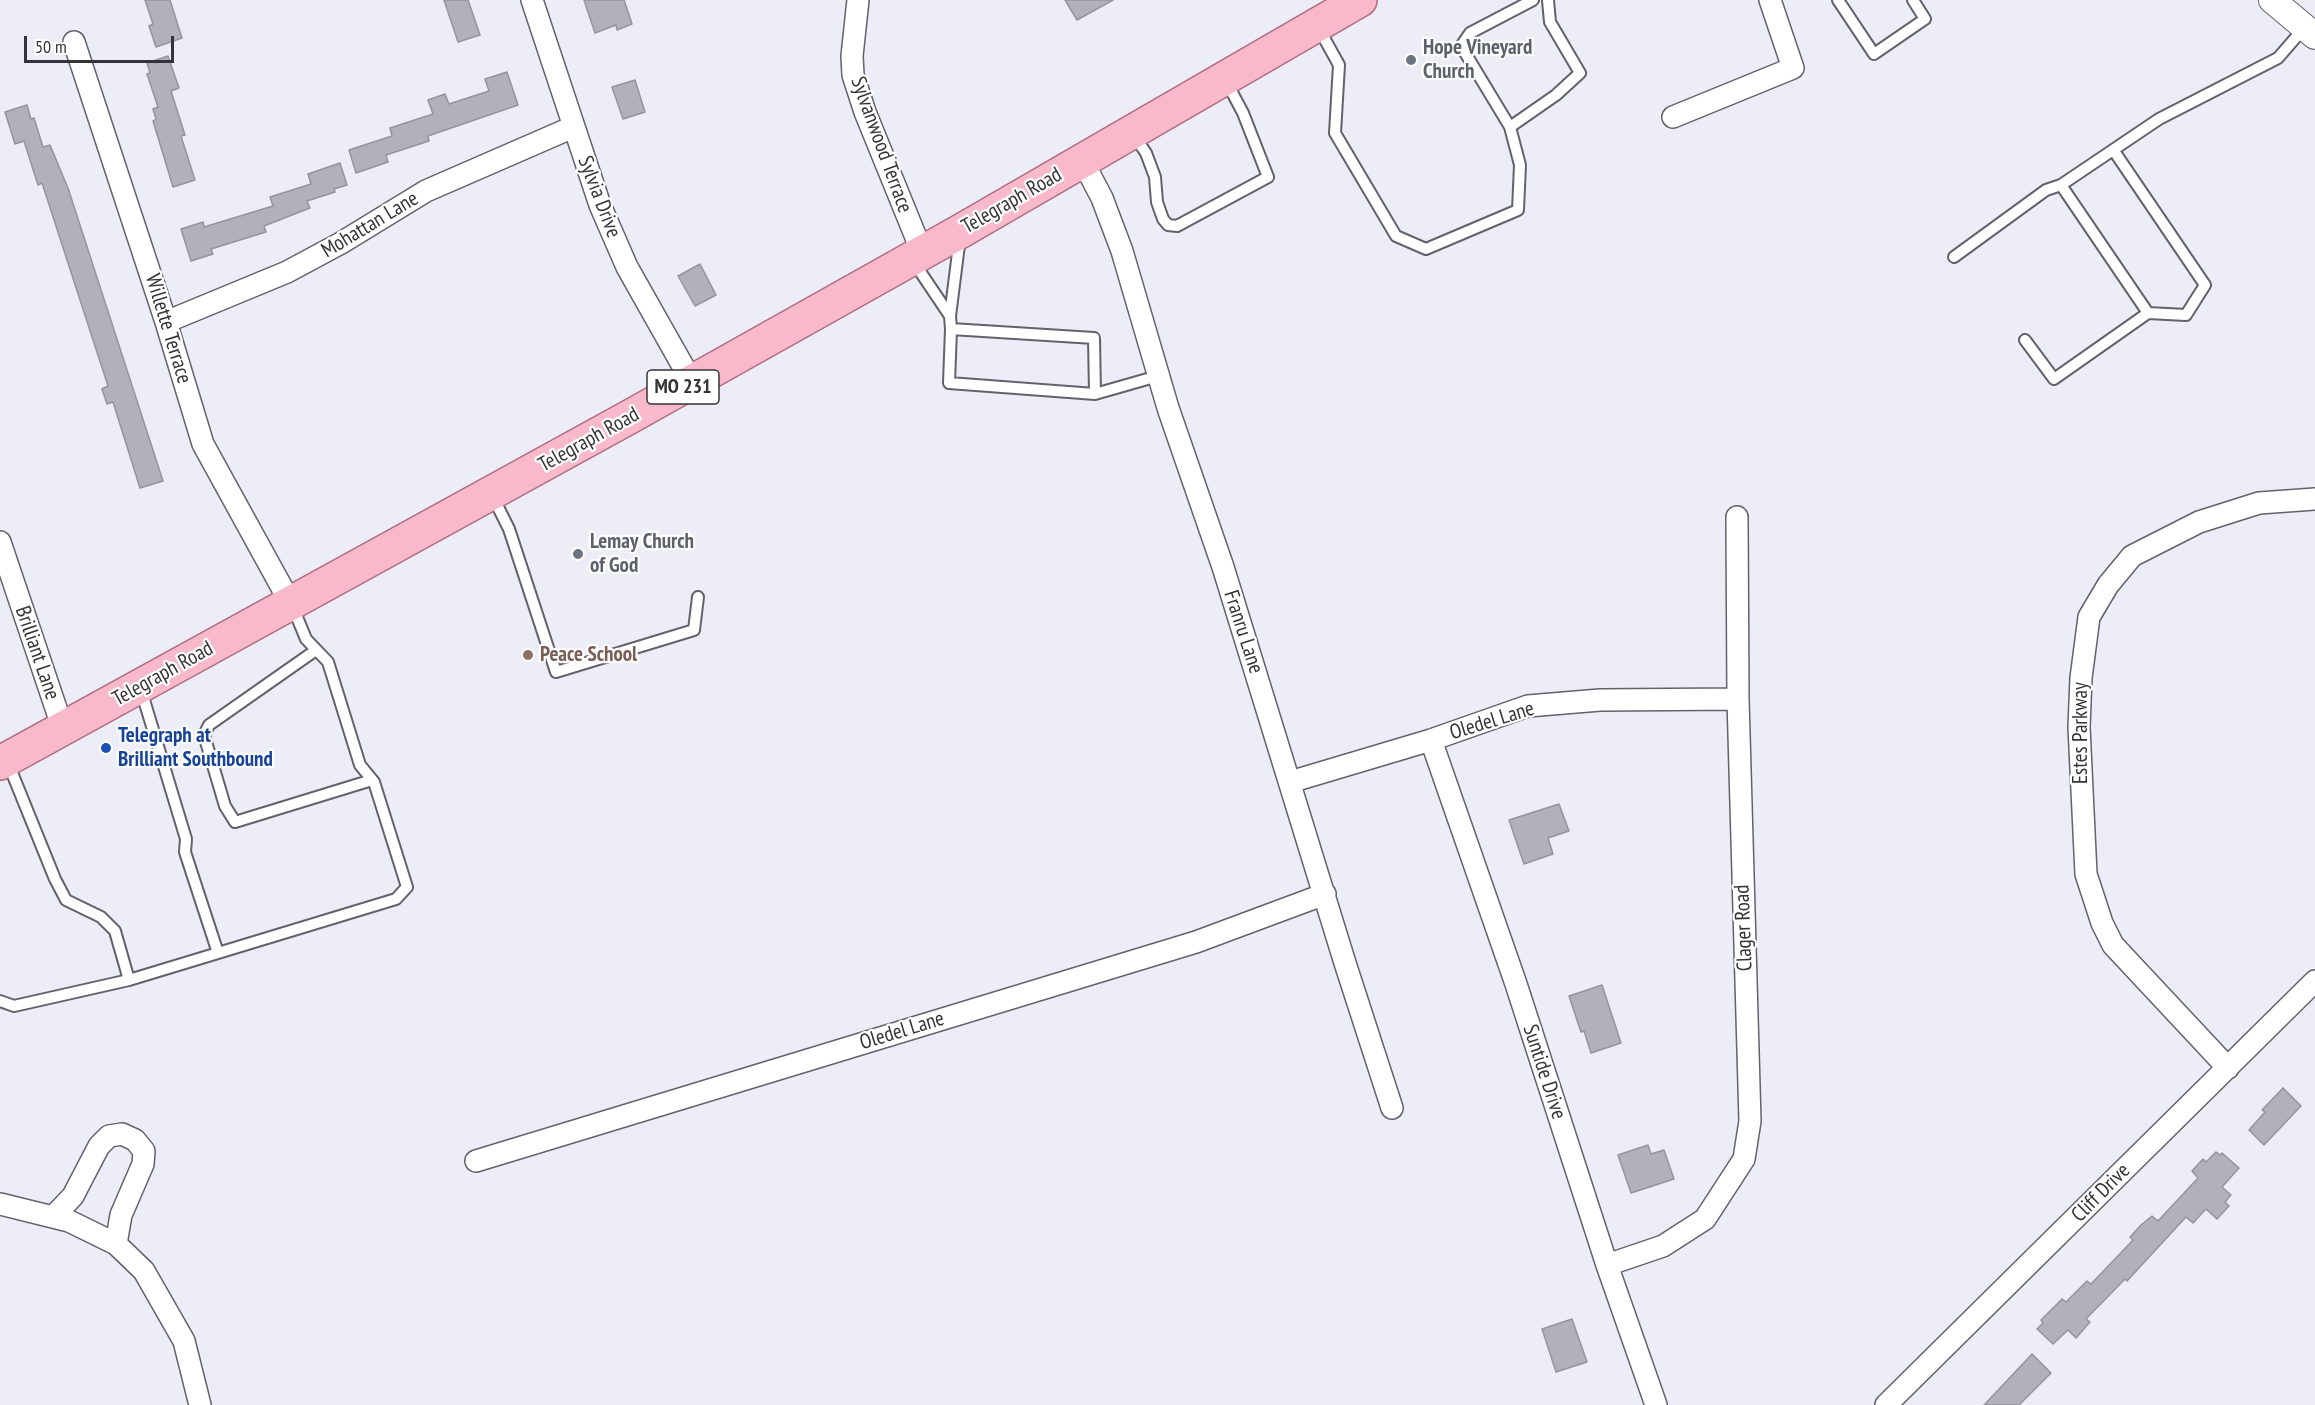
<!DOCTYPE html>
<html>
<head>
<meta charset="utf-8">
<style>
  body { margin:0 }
  #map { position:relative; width:2315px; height:1405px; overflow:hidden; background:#ededf7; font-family:"PT Sans Narrow",sans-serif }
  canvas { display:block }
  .scale { position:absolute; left:24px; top:36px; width:150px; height:27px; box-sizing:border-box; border:3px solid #343438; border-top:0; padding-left:8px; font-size:18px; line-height:21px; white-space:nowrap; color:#343438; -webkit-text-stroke:4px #fff; paint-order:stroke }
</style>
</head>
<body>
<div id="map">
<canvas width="2315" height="1405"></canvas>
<div class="scale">50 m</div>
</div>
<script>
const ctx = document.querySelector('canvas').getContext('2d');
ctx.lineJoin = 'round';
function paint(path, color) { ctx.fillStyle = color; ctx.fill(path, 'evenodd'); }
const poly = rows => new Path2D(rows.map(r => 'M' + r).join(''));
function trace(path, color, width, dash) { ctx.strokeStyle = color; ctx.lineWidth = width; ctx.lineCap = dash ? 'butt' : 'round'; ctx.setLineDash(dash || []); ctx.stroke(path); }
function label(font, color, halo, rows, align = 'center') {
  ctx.font = font + ' "PT Sans Narrow",sans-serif'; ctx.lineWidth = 4.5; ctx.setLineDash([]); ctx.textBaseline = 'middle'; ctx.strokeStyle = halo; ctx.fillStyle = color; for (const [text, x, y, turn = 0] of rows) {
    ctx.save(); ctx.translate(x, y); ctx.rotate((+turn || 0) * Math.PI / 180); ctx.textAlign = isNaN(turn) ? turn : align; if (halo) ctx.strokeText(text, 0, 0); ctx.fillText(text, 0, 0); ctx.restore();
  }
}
const building = poly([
  [145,0,170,0,182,38,156,47,149,26,153,24,145,0],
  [444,0,468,0,480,35,458,42,444,0],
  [584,0,624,0,632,24,617,30,616,25,595,33,584,0],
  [1065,0,1113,0,1077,20,1065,0],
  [168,56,179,88,171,91,185,135,181,136,195,180,173,187,153,121,156,119,153,109,158,107,147,74,150,73,147,63,168,56],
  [507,72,518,105,428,136,429,141,386,155,388,162,356,173,349,150,392,136,390,128,433,114,428,100,445,94,449,104,489,91,485,79,507,72],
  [635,80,645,112,623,119,612,87,635,80],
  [27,105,31,119,34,118,43,147,50,145,68,188,163,481,140,488,113,402,107,404,102,389,108,386,42,183,38,185,24,141,15,144,5,112,27,105],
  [340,163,347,185,334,189,335,192,307,201,310,208,264,226,266,232,211,249,213,254,191,261,181,229,203,222,204,227,273,206,270,197,311,184,308,174,340,163],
  [700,264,716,295,695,306,678,276,700,264],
  [1559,804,1569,831,1548,838,1553,854,1524,864,1509,820,1559,804],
  [1602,985,1621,1043,1591,1053,1584,1031,1581,1032,1569,996,1602,985],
  [2283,1088,2301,1106,2264,1145,2249,1130,2265,1112,2262,1110,2283,1088],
  [1648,1145,1651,1154,1664,1150,1674,1179,1631,1193,1618,1155,1648,1145],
  [2216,1152,2220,1155,2222,1153,2239,1168,2222,1187,2231,1195,2225,1202,2229,1206,2217,1219,2206,1209,2193,1223,2186,1217,2127,1281,2125,1279,2086,1319,2090,1322,2076,1338,2068,1330,2053,1344,2037,1329,2043,1323,2041,1320,2062,1299,2066,1302,2087,1281,2091,1284,2133,1240,2130,1237,2141,1225,2152,1216,2158,1221,2198,1178,2192,1171,2203,1159,2206,1162,2216,1152],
  [1572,1319,1587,1362,1556,1372,1542,1329,1572,1319],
  [2032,1354,2051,1373,2019,1405,1984,1405,2032,1354]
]);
const service = poly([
  [1838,0,1874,54,1925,19,1913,0],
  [1318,27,1339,65,1335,133,1396,236,1426,249,1518,210,1520,165,1510,127,1556,95,1580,73,1550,22,1548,0],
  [1510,127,1461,46,1470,33,1533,0],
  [1133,134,1146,153,1155,177,1157,202,1163,219,1168,225,1177,226,1268,177,1243,113,1226,81],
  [2061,185,2148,313],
  [1954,257,2046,190,2061,185,2159,119,2278,58,2304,28],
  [913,261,950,316],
  [951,329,950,316,960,237],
  [2025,340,2054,379,2148,313,2186,315,2205,285,2114,151],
  [1095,394,1094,338,951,329,949,383,1095,394,1158,376],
  [492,495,509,529,556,672,694,630,698,597],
  [316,650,209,725,204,735,225,806,235,822,372,780],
  [141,690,186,839,185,852,218,953,396,899,407,887,374,782,360,765,328,662,306,639,292,605],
  [129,980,218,953],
  [0,1001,14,1006,129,980,115,931,101,917,66,900,55,879,8,763]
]);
const minor = poly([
  [532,0,600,205,627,267,692,382],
  [858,0,852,56,853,75,865,112,922,252],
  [74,42,166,322,203,444,291,604],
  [1673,117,1793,68,1770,0],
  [1082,160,1102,198,1122,251,1168,408,1223,567,1345,963,1392,1108],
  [166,322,287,272,341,243,426,191,573,127],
  [0,542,63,729],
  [1431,740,1516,984,1607,1265,1656,1405],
  [1290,782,1431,740,1528,706,1600,700,1738,699],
  [2228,1068,2113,945,2102,923,2086,874,2079,727,2081,678,2089,617,2108,585,2132,556,2199,522,2259,503,2315,499],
  [476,1161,1196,942,1325,894],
  [0,1204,69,1221,116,1244,144,1271,184,1341,200,1405],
  [53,1217,73,1196,99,1146,109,1136,122,1134,135,1140,144,1151,143,1164,121,1215,116,1244],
  [1607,1265,1663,1246,1705,1219,1744,1159,1750,1121,1738,699,1737,517],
  [1886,1405,2315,981]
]);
const tertiary = poly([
  [2272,0,2315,36]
]);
const primary = poly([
  [0,763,633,415,961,231,1360,0]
]);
const markers = [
  [1411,60,6,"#6b7280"],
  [578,554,6,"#6b7280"],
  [528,655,6,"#8d6e63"],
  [106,748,6,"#1a4fb4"]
];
const shields = [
  [683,387,72]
];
const shieldNames = [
  ["MO 231",683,387]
];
const worshipNames = [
  ["Hope Vineyard",1423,48],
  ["Church",1423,72],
  ["Lemay Church",590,542],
  ["of God",590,566]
];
const streetNames = [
  ["Sylvanwood Terrace",881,145,70],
  ["Sylvia Drive",599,197,69],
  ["Telegraph Road",1012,201,-30],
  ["Mohattan Lane",370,225,-31],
  ["Willette Terrace",168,329,73],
  ["Telegraph Road",589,440,-29],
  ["Franru Lane",1243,632,72],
  ["Brilliant Lane",37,653,71],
  ["Telegraph Road",163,674,-29],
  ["Oledel Lane",1492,721,-17],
  ["Estes Parkway",2081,733,-90],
  ["Clager Road",1744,928,-92],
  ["Oledel Lane",902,1031,-17],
  ["Suntide Drive",1544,1072,72],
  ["Cliff Drive",2101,1193,-45]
];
const educationNames = [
  ["Peace School",540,655]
];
const transitNames = [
  ["Telegraph at",118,736],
  ["Brilliant Southbound",118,760]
];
paint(building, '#b1b1bb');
trace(building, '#94949e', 1.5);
trace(service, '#63626b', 14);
trace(minor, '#63626b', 24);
trace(tertiary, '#63626b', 28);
trace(primary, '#b06d80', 36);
trace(service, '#fff', 10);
trace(minor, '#fff', 21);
trace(tertiary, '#fff', 26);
trace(primary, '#f8b9ca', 33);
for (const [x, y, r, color] of markers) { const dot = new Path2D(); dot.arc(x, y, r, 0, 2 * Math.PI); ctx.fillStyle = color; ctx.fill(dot); trace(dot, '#fff', 2); }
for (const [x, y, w] of shields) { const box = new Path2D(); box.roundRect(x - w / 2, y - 17, w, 34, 4.5); ctx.fillStyle = '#fff'; ctx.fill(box); trace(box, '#343438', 1.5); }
label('bold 20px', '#343438', null, shieldNames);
label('bold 21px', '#5b616d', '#fff', worshipNames, 'left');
label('21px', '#343438', '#fff', streetNames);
label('bold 21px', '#785e54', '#fff', educationNames, 'left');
label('bold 21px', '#164399', '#fff', transitNames, 'left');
</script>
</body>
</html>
